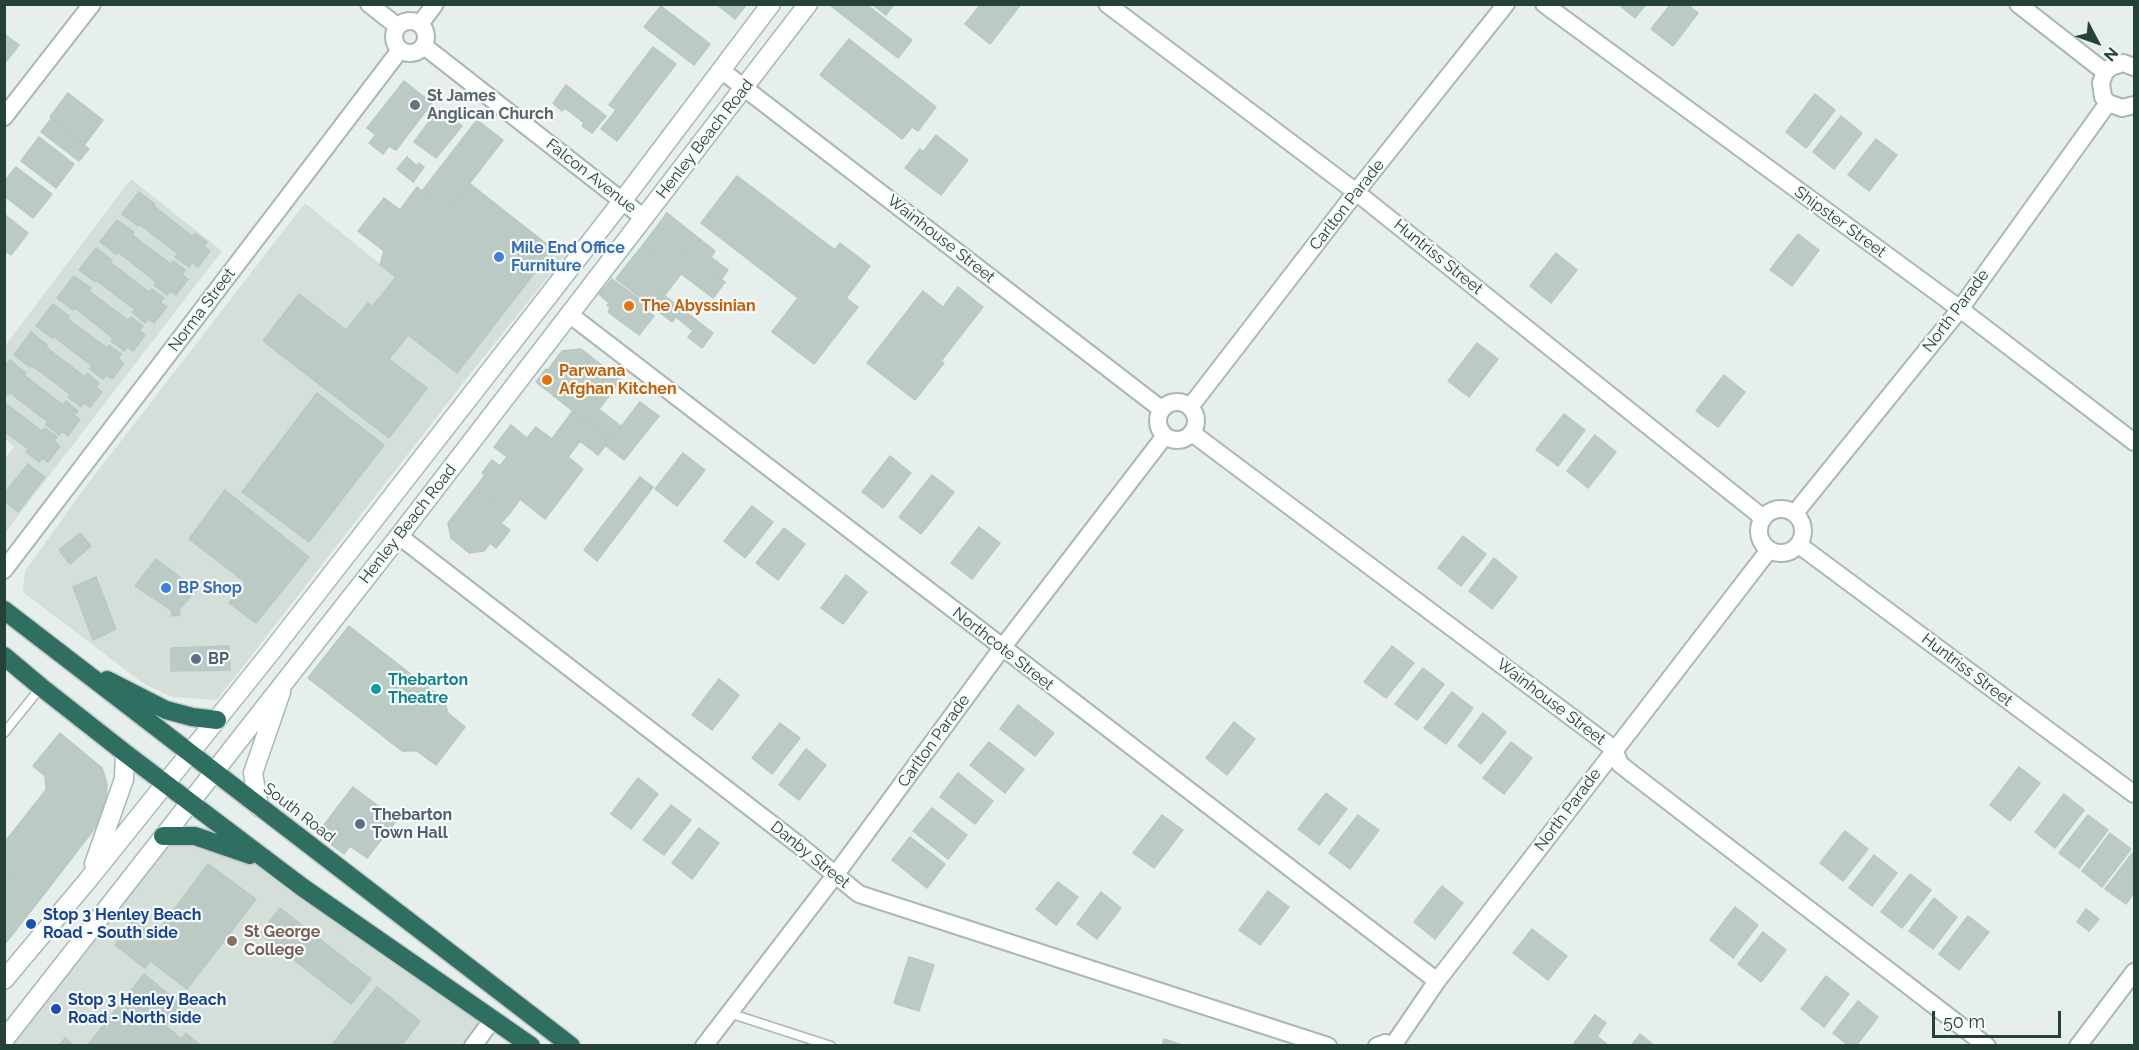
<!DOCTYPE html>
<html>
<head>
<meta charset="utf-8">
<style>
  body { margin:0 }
  #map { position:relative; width:2139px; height:1050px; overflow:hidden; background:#e6efeb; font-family:Raleway,sans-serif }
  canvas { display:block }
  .frame { position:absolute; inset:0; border:6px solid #24423a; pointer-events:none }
  .north { position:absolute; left:2067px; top:12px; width:60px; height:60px; -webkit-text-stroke:4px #f7fbf9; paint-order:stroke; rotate:131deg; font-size:16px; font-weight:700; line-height:24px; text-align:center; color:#24423a }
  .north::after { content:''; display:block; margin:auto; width:21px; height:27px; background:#24423a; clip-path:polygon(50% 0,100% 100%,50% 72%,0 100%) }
  .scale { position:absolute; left:1932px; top:1011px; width:129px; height:27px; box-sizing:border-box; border:3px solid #24423a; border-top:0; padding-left:8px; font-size:18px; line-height:21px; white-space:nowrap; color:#24423a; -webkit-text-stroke:4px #f7fbf9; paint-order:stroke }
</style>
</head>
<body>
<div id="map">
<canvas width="2139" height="1050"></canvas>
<div class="frame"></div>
<div class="north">N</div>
<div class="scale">50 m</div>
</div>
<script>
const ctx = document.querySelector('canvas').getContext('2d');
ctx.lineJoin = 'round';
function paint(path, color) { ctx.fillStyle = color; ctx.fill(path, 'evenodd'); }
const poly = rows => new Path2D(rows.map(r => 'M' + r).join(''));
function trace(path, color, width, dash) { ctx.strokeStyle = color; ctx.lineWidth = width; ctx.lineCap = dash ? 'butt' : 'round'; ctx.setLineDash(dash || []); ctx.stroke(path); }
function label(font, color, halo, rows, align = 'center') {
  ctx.font = font + ' Raleway,sans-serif'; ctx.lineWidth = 4.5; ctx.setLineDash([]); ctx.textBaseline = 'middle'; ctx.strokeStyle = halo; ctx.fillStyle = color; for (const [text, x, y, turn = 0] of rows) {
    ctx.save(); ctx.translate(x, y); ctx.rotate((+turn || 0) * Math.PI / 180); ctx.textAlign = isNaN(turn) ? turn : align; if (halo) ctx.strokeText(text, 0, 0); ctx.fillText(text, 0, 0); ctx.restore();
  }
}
const built = poly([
  [131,179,222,251,5,533,5,459,14,447,5,439,4,347],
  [469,183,553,249,568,252,466,379,217,700,173,697,144,684,23,592,25,571,83,490,305,203,380,264,384,251,358,231,384,198,400,210,417,187,448,211],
  [163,836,271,863,493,1019,473,1046,5,1046]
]);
const building = poly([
  [716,4,747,4,735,19,716,4],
  [833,4,866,4,912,40,898,58,831,6,833,4],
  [872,4,894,4,886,15,872,4],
  [981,4,1021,4,990,44,965,24,981,4],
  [1618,4,1646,4,1635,18,1618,4],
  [1671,4,1687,4,1698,13,1673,46,1651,29,1671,4],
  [661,6,710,44,694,65,644,27,661,6],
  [4,34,19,45,4,64,4,34],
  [849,39,936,107,918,131,912,127,902,139,820,75,849,39],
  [653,47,676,64,617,141,601,129,616,110,609,105,653,47],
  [404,81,432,103,396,150,389,146,383,154,369,143,376,135,367,128,404,81],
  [566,85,606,116,592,133,582,126,584,123,565,108,562,111,553,103,566,85],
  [68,93,103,120,85,144,50,117,68,93],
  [1815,94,1835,110,1806,148,1786,132,1815,94],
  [439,108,462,126,436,158,414,142,439,108],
  [1841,116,1862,133,1834,169,1813,152,1841,116],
  [51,119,89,149,79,161,41,132,51,119],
  [477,120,503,140,448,211,422,191,477,120],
  [936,135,968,160,941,195,905,168,920,149,923,152,936,135],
  [39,137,74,164,56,188,21,161,39,137],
  [1876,139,1897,155,1869,191,1848,175,1876,139],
  [407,157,417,166,419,163,424,167,413,182,397,169,407,157],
  [16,167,52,194,33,218,4,196,4,182,16,167],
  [737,176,835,250,840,243,870,266,846,298,858,307,814,364,772,332,798,298,701,223,737,176],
  [469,183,553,249,457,373,372,307,396,277,380,265,384,251,358,231,384,198,400,210,417,187,448,211,469,183],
  [139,192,155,204,154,206,192,236,195,233,207,242,204,246,210,251,198,267,192,262,189,267,175,257,178,254,139,224,138,226,122,214,139,192],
  [667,213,715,251,711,257,728,270,721,279,655,229,667,213],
  [4,214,28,233,11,255,4,250,4,214],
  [117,220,134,232,132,235,171,264,173,261,185,270,182,275,188,279,176,295,170,291,167,295,154,285,156,282,118,252,116,254,100,242,117,220],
  [655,229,725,282,713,298,643,245,655,229],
  [1798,234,1819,250,1792,286,1770,270,1798,234],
  [643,245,681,274,664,296,626,266,643,245],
  [96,248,112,260,110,262,149,292,152,289,164,298,160,302,167,307,154,323,148,319,145,323,132,312,135,310,96,280,95,282,79,270,96,248],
  [1556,253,1577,270,1551,303,1530,286,1556,253],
  [626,266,713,333,702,348,688,337,693,331,676,317,672,322,616,279,626,266],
  [74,276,91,288,89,291,128,320,131,317,143,326,139,330,145,335,133,351,127,347,124,351,111,341,113,338,75,308,73,310,57,298,74,276],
  [612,279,650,307,648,310,654,316,639,335,608,312,610,308,607,305,609,303,599,294,612,279],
  [958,287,983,307,941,361,944,363,915,400,867,363,923,291,943,307,958,287],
  [299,294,346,330,368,303,408,335,389,359,427,388,389,438,263,341,299,294],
  [53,304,69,316,68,319,107,348,109,345,121,354,118,359,124,363,112,379,106,375,103,379,90,369,92,366,54,337,52,338,36,326,53,304],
  [31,332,47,345,46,347,85,377,87,373,99,383,96,387,102,392,90,407,84,403,81,407,68,397,70,394,31,365,30,367,14,355,31,332],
  [1477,343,1498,359,1469,397,1448,381,1477,343],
  [581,349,621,380,599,409,548,370,562,351,581,349],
  [10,360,26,373,24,375,63,405,66,401,78,411,74,415,80,419,68,436,63,431,59,435,46,425,48,422,10,393,8,395,4,392,4,367,10,360],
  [546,369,621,426,611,441,536,382,546,369],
  [1724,375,1745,392,1718,427,1696,411,1724,375],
  [317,393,384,445,309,542,242,492,317,393],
  [4,402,42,431,45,428,57,437,54,441,60,446,48,462,42,458,39,462,26,452,28,449,4,431,4,402],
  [640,402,659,416,624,460,606,446,640,402],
  [572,412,609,441,598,455,580,441,568,457,583,469,545,519,520,499,510,513,476,487,485,475,482,473,492,460,500,466,507,457,494,447,511,425,527,438,536,427,552,439,572,412],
  [1564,414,1585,430,1558,466,1536,450,1564,414],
  [1595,435,1616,452,1588,488,1567,471,1595,435],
  [683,453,705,470,677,506,655,489,683,453],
  [890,456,911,473,883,508,862,492,890,456],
  [28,464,45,477,18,512,4,501,4,494,28,464],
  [932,475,954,492,921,534,899,517,932,475],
  [640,477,653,487,597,561,584,550,640,477],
  [476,487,510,513,501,523,510,530,496,548,490,543,484,551,469,553,451,538,448,523,476,487],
  [225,490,309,557,256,623,229,603,245,582,189,539,225,490],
  [752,506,773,522,745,558,724,541,752,506],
  [979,527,1000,543,972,579,951,563,979,527],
  [784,528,805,544,778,580,756,563,784,528],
  [80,533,91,546,70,564,59,550,80,533],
  [1463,536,1486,554,1461,586,1438,568,1463,536],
  [1494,558,1517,577,1492,609,1469,591,1494,558],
  [156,559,197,590,179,609,180,615,172,616,171,610,135,586,156,559],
  [846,575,867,592,843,624,821,608,846,575],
  [96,577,116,629,93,640,73,587,96,577],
  [349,626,444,700,448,713,465,727,436,765,417,751,402,751,308,678,349,626],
  [229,646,230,670,171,671,171,648,229,646],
  [1392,646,1414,663,1386,698,1364,682,1392,646],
  [1423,668,1444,684,1417,720,1395,704,1423,668],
  [719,679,739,695,712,730,692,715,719,679],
  [1452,692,1473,708,1446,744,1424,728,1452,692],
  [1018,705,1054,733,1035,756,1000,729,1018,705],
  [1483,713,1506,732,1481,764,1458,746,1483,713],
  [1234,722,1255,739,1227,775,1206,758,1234,722],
  [780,723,800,738,772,774,752,758,780,723],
  [60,733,102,768,107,784,106,802,95,828,41,898,4,869,4,843,46,790,45,776,33,766,60,733],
  [989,742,1024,769,1005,793,970,765,989,742],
  [1511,742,1532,758,1504,794,1483,778,1511,742],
  [806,749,826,765,799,800,779,785,806,749],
  [2019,767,2040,783,2010,821,1990,805,2019,767],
  [958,773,993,801,975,824,940,797,958,773],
  [638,778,658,794,631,829,611,814,638,778],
  [353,787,397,820,367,858,350,846,344,854,325,840,331,832,323,826,353,787],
  [1326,793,1347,809,1319,845,1298,829,1326,793],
  [2064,794,2084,810,2055,848,2035,832,2064,794],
  [671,805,691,820,664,855,643,840,671,805],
  [932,808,967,835,948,859,913,831,932,808],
  [1162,815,1183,830,1154,868,1133,853,1162,815],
  [1358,815,1379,830,1350,869,1329,853,1358,815],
  [2088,815,2108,830,2079,868,2059,853,2088,815],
  [699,828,719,843,692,879,672,863,699,828],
  [1845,831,1868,849,1843,881,1820,863,1845,831],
  [2110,833,2131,849,2102,887,2082,871,2110,833],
  [910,837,945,864,927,888,892,860,910,837],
  [2134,851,2134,893,2126,904,2105,889,2134,851],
  [1874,855,1897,873,1872,906,1849,888,1874,855],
  [208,864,256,899,187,989,150,961,145,968,115,945,133,921,154,937,208,864],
  [4,869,41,898,4,945,4,869],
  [1910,874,1931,890,1902,928,1881,912,1910,874],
  [1058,882,1078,897,1056,925,1036,909,1058,882],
  [1442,886,1463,903,1435,939,1414,922,1442,886],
  [1268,891,1289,907,1260,945,1239,930,1268,891],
  [1101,892,1121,908,1097,939,1077,924,1101,892],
  [1934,898,1957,917,1933,949,1909,931,1934,898],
  [1735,907,1758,925,1733,958,1710,940,1735,907],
  [280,908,371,979,351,1004,260,934,280,908],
  [2086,909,2099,919,2089,931,2077,922,2086,909],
  [1968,916,1989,932,1959,970,1939,954,1968,916],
  [1532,929,1567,956,1548,980,1513,953,1532,929],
  [1763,932,1786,950,1761,982,1738,964,1763,932],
  [909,957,934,965,919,1011,894,1003,909,957],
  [144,974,182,1005,166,1026,181,1039,186,1033,201,1046,87,1046,144,974],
  [1826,976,1849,994,1824,1027,1801,1009,1826,976],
  [377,987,420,1021,401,1046,331,1046,377,987],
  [1858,1001,1878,1017,1856,1046,1849,1046,1833,1033,1858,1001],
  [1595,1015,1606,1023,1597,1036,1609,1046,1572,1046,1595,1015],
  [1640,1034,1655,1046,1631,1046,1640,1034],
  [65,1038,75,1046,59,1046,65,1038],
  [1164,1039,1185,1046,1162,1046,1164,1039]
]);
const lane = poly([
  [4,733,41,687],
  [729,1013,831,1046]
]);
const street = poly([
  [369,4,397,26],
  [1107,4,1356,192,1762,517],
  [1544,4,1960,309,2134,442],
  [2018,4,2105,72],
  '394 37a16 16 0 1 1 32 0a16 16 0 1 1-32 0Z',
  [420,24,435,4],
  [424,46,644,218],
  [2134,67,2123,63,2111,67,2105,72,2101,83,2103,97,2108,103,2122,108,2134,105],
  [721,70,1161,409],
  [4,117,92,4],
  [569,314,1437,981],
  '1158 421a19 19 0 1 1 38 0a19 19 0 1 1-38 0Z',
  [1190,407,1356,192,1506,4],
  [1192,433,1614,749,1620,764,1630,772,1987,1046],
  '1759 531a22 22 0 1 1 44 0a22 22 0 1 1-44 0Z',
  [1795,513,1960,309,2108,103],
  [399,536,800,846,859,894,1328,1046],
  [1799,545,2134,794],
  [4,570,400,50],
  [1394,1044,1437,981,1769,550],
  [473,1046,493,1019],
  [704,1046,836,874,1002,648,1164,437],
  [1377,1046,1385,1043,1396,1046],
  [2078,1046,2134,972]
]);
const secondary = poly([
  [259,807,253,773,281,692],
  [94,864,124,779,125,753],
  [4,980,88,880,271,652,623,200,771,4],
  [4,1040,399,536,808,4]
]);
const highway = poly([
  [4,610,571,1046],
  [4,656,41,687,125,753,302,887,531,1046],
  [107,680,166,710,192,717,217,720],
  [163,836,195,836,250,855]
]);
const markers = [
  [415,105,6,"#6b7280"],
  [499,257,6,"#3f7fe0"],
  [629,306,6,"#e8710a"],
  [547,380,6,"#e8710a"],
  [166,588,6,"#3f7fe0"],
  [196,659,6,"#5c6f8a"],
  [376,689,6,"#0f9aa8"],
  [360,824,6,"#5c6f8a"],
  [31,924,6,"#1a4fb4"],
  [232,941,6,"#8d6e63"],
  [56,1009,6,"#1a4fb4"]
];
const worshipNames = [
  ["St James",427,96],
  ["Anglican Church",427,114]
];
const streetNames = [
  ["Henley Beach Road",705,139,-52],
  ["Falcon Avenue",591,176,38],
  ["Carlton Parade",1347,205,-52],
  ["Shipster Street",1840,222,36],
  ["Wainhouse Street",941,239,38],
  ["Huntriss Street",1438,257,39],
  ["Norma Street",202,310,-53],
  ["North Parade",1956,311,-53],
  ["Henley Beach Road",408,524,-52],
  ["Northcote Street",1003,649,38],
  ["Huntriss Street",1967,670,37],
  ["Wainhouse Street",1551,702,37],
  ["Carlton Parade",934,741,-54],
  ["North Parade",1568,810,-53],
  ["South Road",299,813,38],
  ["Danby Street",810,855,39]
];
const shopNames = [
  ["Mile End Office",511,248],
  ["Furniture",511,266],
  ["BP Shop",178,588]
];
const foodNames = [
  ["The Abyssinian",641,306],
  ["Parwana",559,371],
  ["Afghan Kitchen",559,389]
];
const serviceNames = [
  ["BP",208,659],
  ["Thebarton",372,815],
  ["Town Hall",372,833]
];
const cultureNames = [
  ["Thebarton",388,680],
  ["Theatre",388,698]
];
const transitNames = [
  ["Stop 3 Henley Beach",43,915],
  ["Road - South side",43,933],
  ["Stop 3 Henley Beach",68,1000],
  ["Road - North side",68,1018]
];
const educationNames = [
  ["St George",244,932],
  ["College",244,950]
];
paint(built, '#d4dfda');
paint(building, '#bbcac4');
trace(building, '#b8c9c2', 1.5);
trace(lane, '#a8b8b2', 11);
trace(street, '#a8b8b2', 20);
trace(secondary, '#a4bbb3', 21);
trace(highway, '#c2cac8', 21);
trace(lane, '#fff', 8);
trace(street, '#fff', 16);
trace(secondary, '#fff', 18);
trace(highway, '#2f6f62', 18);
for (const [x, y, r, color] of markers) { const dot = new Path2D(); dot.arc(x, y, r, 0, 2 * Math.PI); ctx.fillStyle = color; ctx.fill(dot); trace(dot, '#f7fbf9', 2); }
label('bold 16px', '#5b616d', '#f7fbf9', worshipNames, 'left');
label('16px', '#24423a', '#f7fbf9', streetNames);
label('bold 16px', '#366cbe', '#f7fbf9', shopNames, 'left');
label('bold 16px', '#c56008', '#f7fbf9', foodNames, 'left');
label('bold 16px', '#4e5e75', '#f7fbf9', serviceNames, 'left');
label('bold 16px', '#0d838f', '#f7fbf9', cultureNames, 'left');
label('bold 16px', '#164399', '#f7fbf9', transitNames, 'left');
label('bold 16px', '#785e54', '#f7fbf9', educationNames, 'left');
</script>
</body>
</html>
